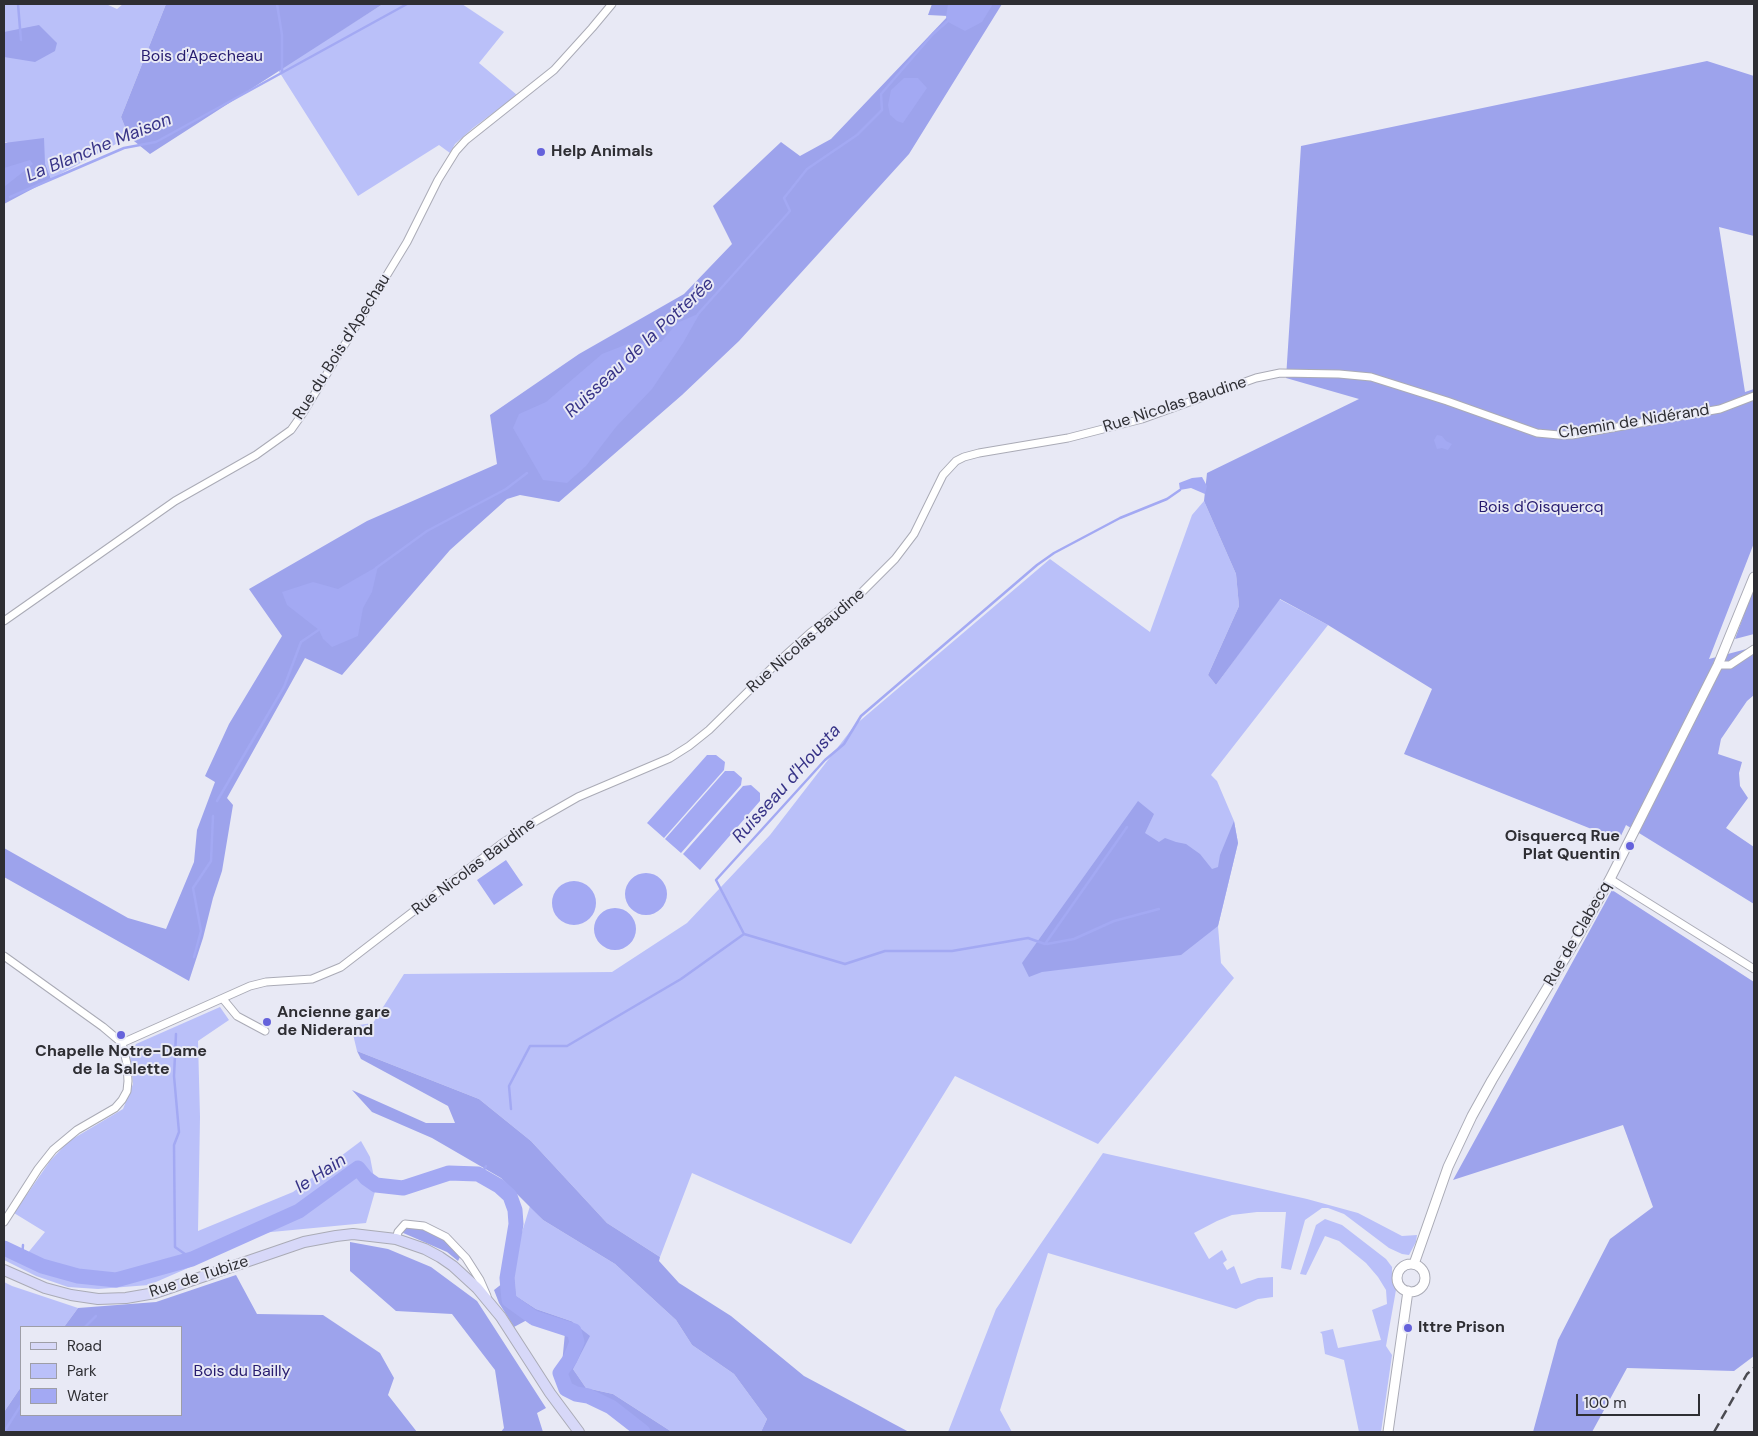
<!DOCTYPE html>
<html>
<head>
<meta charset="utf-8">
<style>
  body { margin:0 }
  #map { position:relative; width:1758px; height:1436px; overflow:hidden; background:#e8e9f5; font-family:"DM Sans",sans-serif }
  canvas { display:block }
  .frame { position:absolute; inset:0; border:5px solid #2e2e33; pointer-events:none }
  .legend { position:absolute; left:20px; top:1326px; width:162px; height:90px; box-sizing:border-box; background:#e8e9f5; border:1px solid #9e9ea7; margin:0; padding:6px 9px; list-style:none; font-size:15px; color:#2e2e33 }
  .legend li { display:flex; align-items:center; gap:10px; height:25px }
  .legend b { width:25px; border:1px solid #9e9ea7 }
  .scale { position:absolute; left:1576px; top:1394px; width:124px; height:22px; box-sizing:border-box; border:2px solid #2e2e33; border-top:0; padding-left:6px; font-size:15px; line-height:18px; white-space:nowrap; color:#2e2e33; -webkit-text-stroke:4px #e8e9f5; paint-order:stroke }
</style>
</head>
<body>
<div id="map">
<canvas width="1758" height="1436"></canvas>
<div class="frame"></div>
<ul class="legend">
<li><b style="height:6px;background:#d7d8f8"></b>Road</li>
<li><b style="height:14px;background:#bac0f9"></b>Park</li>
<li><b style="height:14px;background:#a3a9f3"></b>Water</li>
</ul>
<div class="scale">100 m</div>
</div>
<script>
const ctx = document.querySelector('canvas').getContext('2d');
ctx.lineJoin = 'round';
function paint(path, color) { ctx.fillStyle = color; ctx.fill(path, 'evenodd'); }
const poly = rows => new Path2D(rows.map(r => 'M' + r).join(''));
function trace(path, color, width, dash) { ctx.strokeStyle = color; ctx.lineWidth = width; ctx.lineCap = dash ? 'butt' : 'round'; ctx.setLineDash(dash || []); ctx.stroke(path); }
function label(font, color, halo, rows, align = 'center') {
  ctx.font = font + ' "DM Sans",sans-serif'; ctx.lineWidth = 4; ctx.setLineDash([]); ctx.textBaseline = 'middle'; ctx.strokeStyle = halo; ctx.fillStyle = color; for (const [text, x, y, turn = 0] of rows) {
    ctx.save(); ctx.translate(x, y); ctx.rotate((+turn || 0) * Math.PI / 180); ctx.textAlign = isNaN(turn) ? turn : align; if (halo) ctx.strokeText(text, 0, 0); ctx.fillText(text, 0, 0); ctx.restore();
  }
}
const green = poly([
  [4,4,106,4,117,9,123,4,166,4,121,117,129,137,51,179,45,163,6,142,4,143],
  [383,4,462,4,504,32,479,63,517,95,473,128,455,144,450,153,439,145,358,196,278,70],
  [1204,501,1236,574,1239,606,1208,675,1216,685,1279,599,1328,625,1211,775,1217,781,1234,821,1238,843,1218,926,1221,963,1234,978,1098,1144,955,1076,851,1244,692,1173,660,1257,607,1223,531,1141,479,1099,357,1051,351,1026,373,1023,404,974,612,972,687,923,770,835,855,725,1050,559,1150,632,1192,515],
  [220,1007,229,1020,198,1041,200,1117,198,1231,293,1192,361,1141,370,1157,376,1188,366,1223,261,1233,195,1265,149,1285,98,1289,68,1287,36,1276,4,1260,4,1250,22,1260,45,1232,14,1213,50,1161,69,1141,123,1109,133,1084,130,1056,136,1044],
  [1103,1153,1307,1199,1358,1213,1402,1236,1417,1235,1416,1242,1409,1255,1402,1254,1389,1248,1344,1214,1328,1208,1322,1208,1305,1220,1291,1270,1281,1268,1286,1212,1257,1212,1232,1215,1217,1221,1194,1233,1209,1259,1222,1250,1227,1260,1223,1263,1227,1270,1234,1266,1241,1284,1258,1278,1273,1277,1273,1297,1258,1299,1236,1309,1048,1253,1000,1410,1012,1432,948,1432,996,1309],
  [530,1206,543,1220,615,1264,676,1320,692,1345,734,1374,767,1419,761,1432,672,1432,613,1394,586,1388,573,1369,571,1321,536,1309,516,1296,513,1261],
  [1325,1219,1342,1225,1386,1259,1392,1267,1392,1282,1396,1290,1386,1346,1392,1355,1381,1432,1359,1432,1344,1360,1325,1354,1322,1334,1320,1332,1333,1329,1338,1348,1381,1340,1372,1310,1387,1304,1386,1290,1378,1277,1366,1263,1339,1241,1325,1236,1306,1275,1300,1274,1316,1225],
  [4,1282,12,1286,78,1308,64,1327,21,1327,21,1387,4,1412]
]);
const forest = poly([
  [166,4,383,4,150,154,129,137,121,117],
  [932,4,1002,4,909,154,739,341,682,395,559,502,520,495,507,499,450,550,342,675,305,658,227,798,233,805,222,871,213,898,203,938,189,981,4,877,4,848,128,918,166,929,194,862,197,830,215,782,205,776,229,724,282,636,249,589,367,521,497,464,490,415,579,354,684,294,732,244,713,206,781,142,800,156,831,139,948,16,928,15],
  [39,25,57,43,55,51,35,62,4,57,4,32],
  [1707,61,1754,76,1754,236,1719,227,1745,392,1754,389,1754,543,1709,659,1754,647,1754,695,1747,701,1721,739,1718,754,1742,762,1739,773,1740,786,1748,798,1726,828,1754,847,1754,904,1626,825,1619,840,1404,754,1432,689,1328,625,1280,599,1216,685,1208,675,1239,606,1236,574,1204,501,1207,473,1359,399,1286,378,1301,146],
  [44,138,45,163,51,179,4,204,4,143],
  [1754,587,1754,634,1735,639],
  [1138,801,1154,814,1145,833,1159,842,1165,838,1176,842,1186,844,1200,854,1212,869,1218,867,1220,855,1234,821,1238,843,1218,926,1181,955,1042,972,1029,977,1022,963],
  [1612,890,1754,982,1754,1356,1734,1371,1627,1368,1592,1432,1533,1432,1558,1340,1610,1239,1653,1207,1623,1125,1453,1180],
  [357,1051,479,1099,531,1141,607,1223,660,1257,659,1261,679,1283,731,1316,804,1376,909,1432,761,1432,767,1419,734,1374,692,1345,676,1320,615,1264,543,1220,501,1178,432,1138,372,1112,352,1090,426,1123,455,1123,448,1106,361,1059],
  [404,1228,417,1228,433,1233,445,1241,460,1257,458,1261,447,1252,401,1232],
  [350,1242,388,1249,431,1267,477,1301,546,1408,537,1413,543,1432,501,1432,504,1428,495,1370,452,1314,396,1311,350,1271],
  [513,1261,516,1296,536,1309,571,1321,590,1336,573,1369,586,1388,613,1394,672,1432,634,1432,614,1414,597,1404,573,1398,561,1374,565,1333,527,1320,514,1327,499,1303,494,1290,503,1283,503,1269],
  [236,1275,257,1314,323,1315,380,1353,394,1378,388,1395,417,1432,4,1432,4,1412,21,1387,21,1415,181,1415,181,1327,64,1327,78,1308,156,1302]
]);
const water = poly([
  [948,4,993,4,982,22,965,31,948,22,946,17],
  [904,78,918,78,927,88,903,123,897,121,890,115,888,105,891,90],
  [30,160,33,164,4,187,4,168],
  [700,313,683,343,652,389,616,427,586,466,567,483,543,480,513,428,519,414,546,402,602,354,630,343,661,342,677,323],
  [1437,435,1442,436,1446,441,1452,444,1448,450,1442,448,1437,449,1434,440],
  [1202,477,1207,486,1205,494,1191,488,1180,490,1179,483,1192,478],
  [378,566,372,592,363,608,358,636,332,647,323,639,319,630,287,605,282,592,313,582,338,589],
  [707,755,716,755,725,762,724,770,664,838,647,823],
  [725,771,734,771,742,778,741,785,681,853,665,839],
  [751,785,760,793,760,801,700,870,683,854,743,786],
  [506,860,523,885,494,905,477,880],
  '625 894a21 21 0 1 1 42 0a21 21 0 1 1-42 0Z',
  '552 903a22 22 0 1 1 44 0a22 22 0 1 1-44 0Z',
  '594 929a21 21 0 1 1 42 0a21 21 0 1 1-42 0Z'
]);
const stream = poly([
  [18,4,21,40,20,29,18,4],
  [277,4,282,35,282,72],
  [10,197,124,148,156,142,407,4],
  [698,314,790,211,784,198,807,169,857,135,882,110,881,94,933,34,949,20],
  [376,568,427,531,506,489,527,473],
  [217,801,284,687,301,642,320,629],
  [744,934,845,964,885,951,952,951,1028,938,1045,944,1127,827],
  [1047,944,1074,939,1114,921,1159,909],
  [194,957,201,931,193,888,211,861,213,816],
  [176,1034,174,1076,179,1132,174,1145,175,1247,192,1259],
  [511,1109,509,1086,530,1046,567,1046,681,979,744,934,716,880,825,760,844,744,861,716,1037,565,1054,553,1120,518,1167,499,1180,490],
  [481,1176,486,1166],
  [22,1257,23,1245],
  [85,1327,96,1316],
  [4,1432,21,1405]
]);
const river = poly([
  [4,1248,42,1266,78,1276,116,1280,192,1259,299,1211,358,1168,366,1178,376,1185,403,1188,449,1173,478,1174,499,1186,510,1196,515,1210,516,1224,507,1278,509,1300,534,1318,574,1331,577,1342,570,1359,560,1373,566,1389,576,1394,588,1396,611,1407,643,1432]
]);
const minor = poly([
  [4,621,175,501,256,455,291,430,303,413,407,242,438,180,456,151,466,140,554,70,592,28,612,4],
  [1718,665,1730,665,1754,649],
  [1610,879,1754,969],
  [4,956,103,1027,122,1043],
  [223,999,237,1016,265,1031],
  [122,1043,250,986,266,982,312,979,341,967,501,844,536,821,578,797,670,758,689,746,709,730,780,660,810,633,860,594,895,559,914,534,943,475,956,461,964,457,979,453,1068,438,1142,419,1256,378,1280,373,1339,374,1371,377,1447,401,1537,433,1559,435,1572,435,1720,409,1754,396],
  [4,1222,38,1169,53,1150,77,1130,115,1108,122,1100,127,1091,128,1081,127,1064,122,1043],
  [396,1239,398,1232,405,1224,424,1226,446,1237,466,1258,480,1280,487,1296]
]);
const tertiary = poly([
  [1414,1264,1448,1167,1472,1116,1492,1080,1576,940,1610,879,1718,665,1754,577],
  '1397 1278a14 14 0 1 1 28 0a14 14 0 1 1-28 0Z',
  [1388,1432,1408,1291]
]);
const secondary = poly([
  [4,1270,45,1288,71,1295,98,1299,126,1298,155,1293,304,1242,336,1236,353,1234,396,1239,425,1249,440,1257,453,1266,477,1288,501,1317,550,1393,579,1432]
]);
const rail = poly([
  [1714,1432,1747,1374,1754,1368]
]);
const markers = [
  [541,152,5,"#6562db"],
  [1630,846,5,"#6562db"],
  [267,1022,5,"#6562db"],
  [121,1035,5,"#6562db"],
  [1408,1328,5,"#6562db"]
];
const parkNames = [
  ["Bois d'Apecheau",202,57],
  ["Bois d'Oisquercq",1541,508],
  ["Bois du Bailly",242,1372]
];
const poiNames = [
  ["Help Animals",551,152],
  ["Oisquercq Rue",1620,837,"right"],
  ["Plat Quentin",1620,855,"right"],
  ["Ancienne gare",277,1013],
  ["de Niderand",277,1031],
  ["Chapelle Notre-Dame",121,1052,"center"],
  ["de la Salette",121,1070,"center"],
  ["Ittre Prison",1418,1328]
];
const streetNames = [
  ["Rue du Bois d'Apechau",342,347,-58],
  ["Rue Nicolas Baudine",1175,405,-18],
  ["Chemin de Nidérand",1634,422,-9],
  ["Rue Nicolas Baudine",806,641,-41],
  ["Rue Nicolas Baudine",474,867,-37],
  ["Rue de Clabecq",1578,934,-60],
  ["Rue de Tubize",199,1277,-18]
];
const waterNames = [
  ["La Blanche Maison",99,148,-22],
  ["Ruisseau de la Potterée",640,348,-43],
  ["Ruisseau d'Housta",787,784,-48],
  ["le Hain",321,1174,-33]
];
paint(green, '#bac0f9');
paint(forest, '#9da3ec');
paint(water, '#a3a9f3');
trace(stream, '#a3a9f3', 2.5);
trace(river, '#a3a9f3', 15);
trace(minor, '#aaabb6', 9);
trace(tertiary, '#aaabb6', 11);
trace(secondary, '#aaabb6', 12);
trace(minor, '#fff', 7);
trace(tertiary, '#fff', 9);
trace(secondary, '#d7d8f8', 10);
trace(rail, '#4b4b51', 2.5, [10, 5]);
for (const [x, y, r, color] of markers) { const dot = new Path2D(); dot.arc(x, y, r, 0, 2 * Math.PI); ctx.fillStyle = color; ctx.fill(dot); trace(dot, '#e8e9f5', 2); }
label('16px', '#261b6e', '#e8e9f5', parkNames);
label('bold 16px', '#2e2e33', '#e8e9f5', poiNames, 'left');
label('16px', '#2e2e33', '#e8e9f5', streetNames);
label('italic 18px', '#373387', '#e8e9f5', waterNames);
</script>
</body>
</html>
